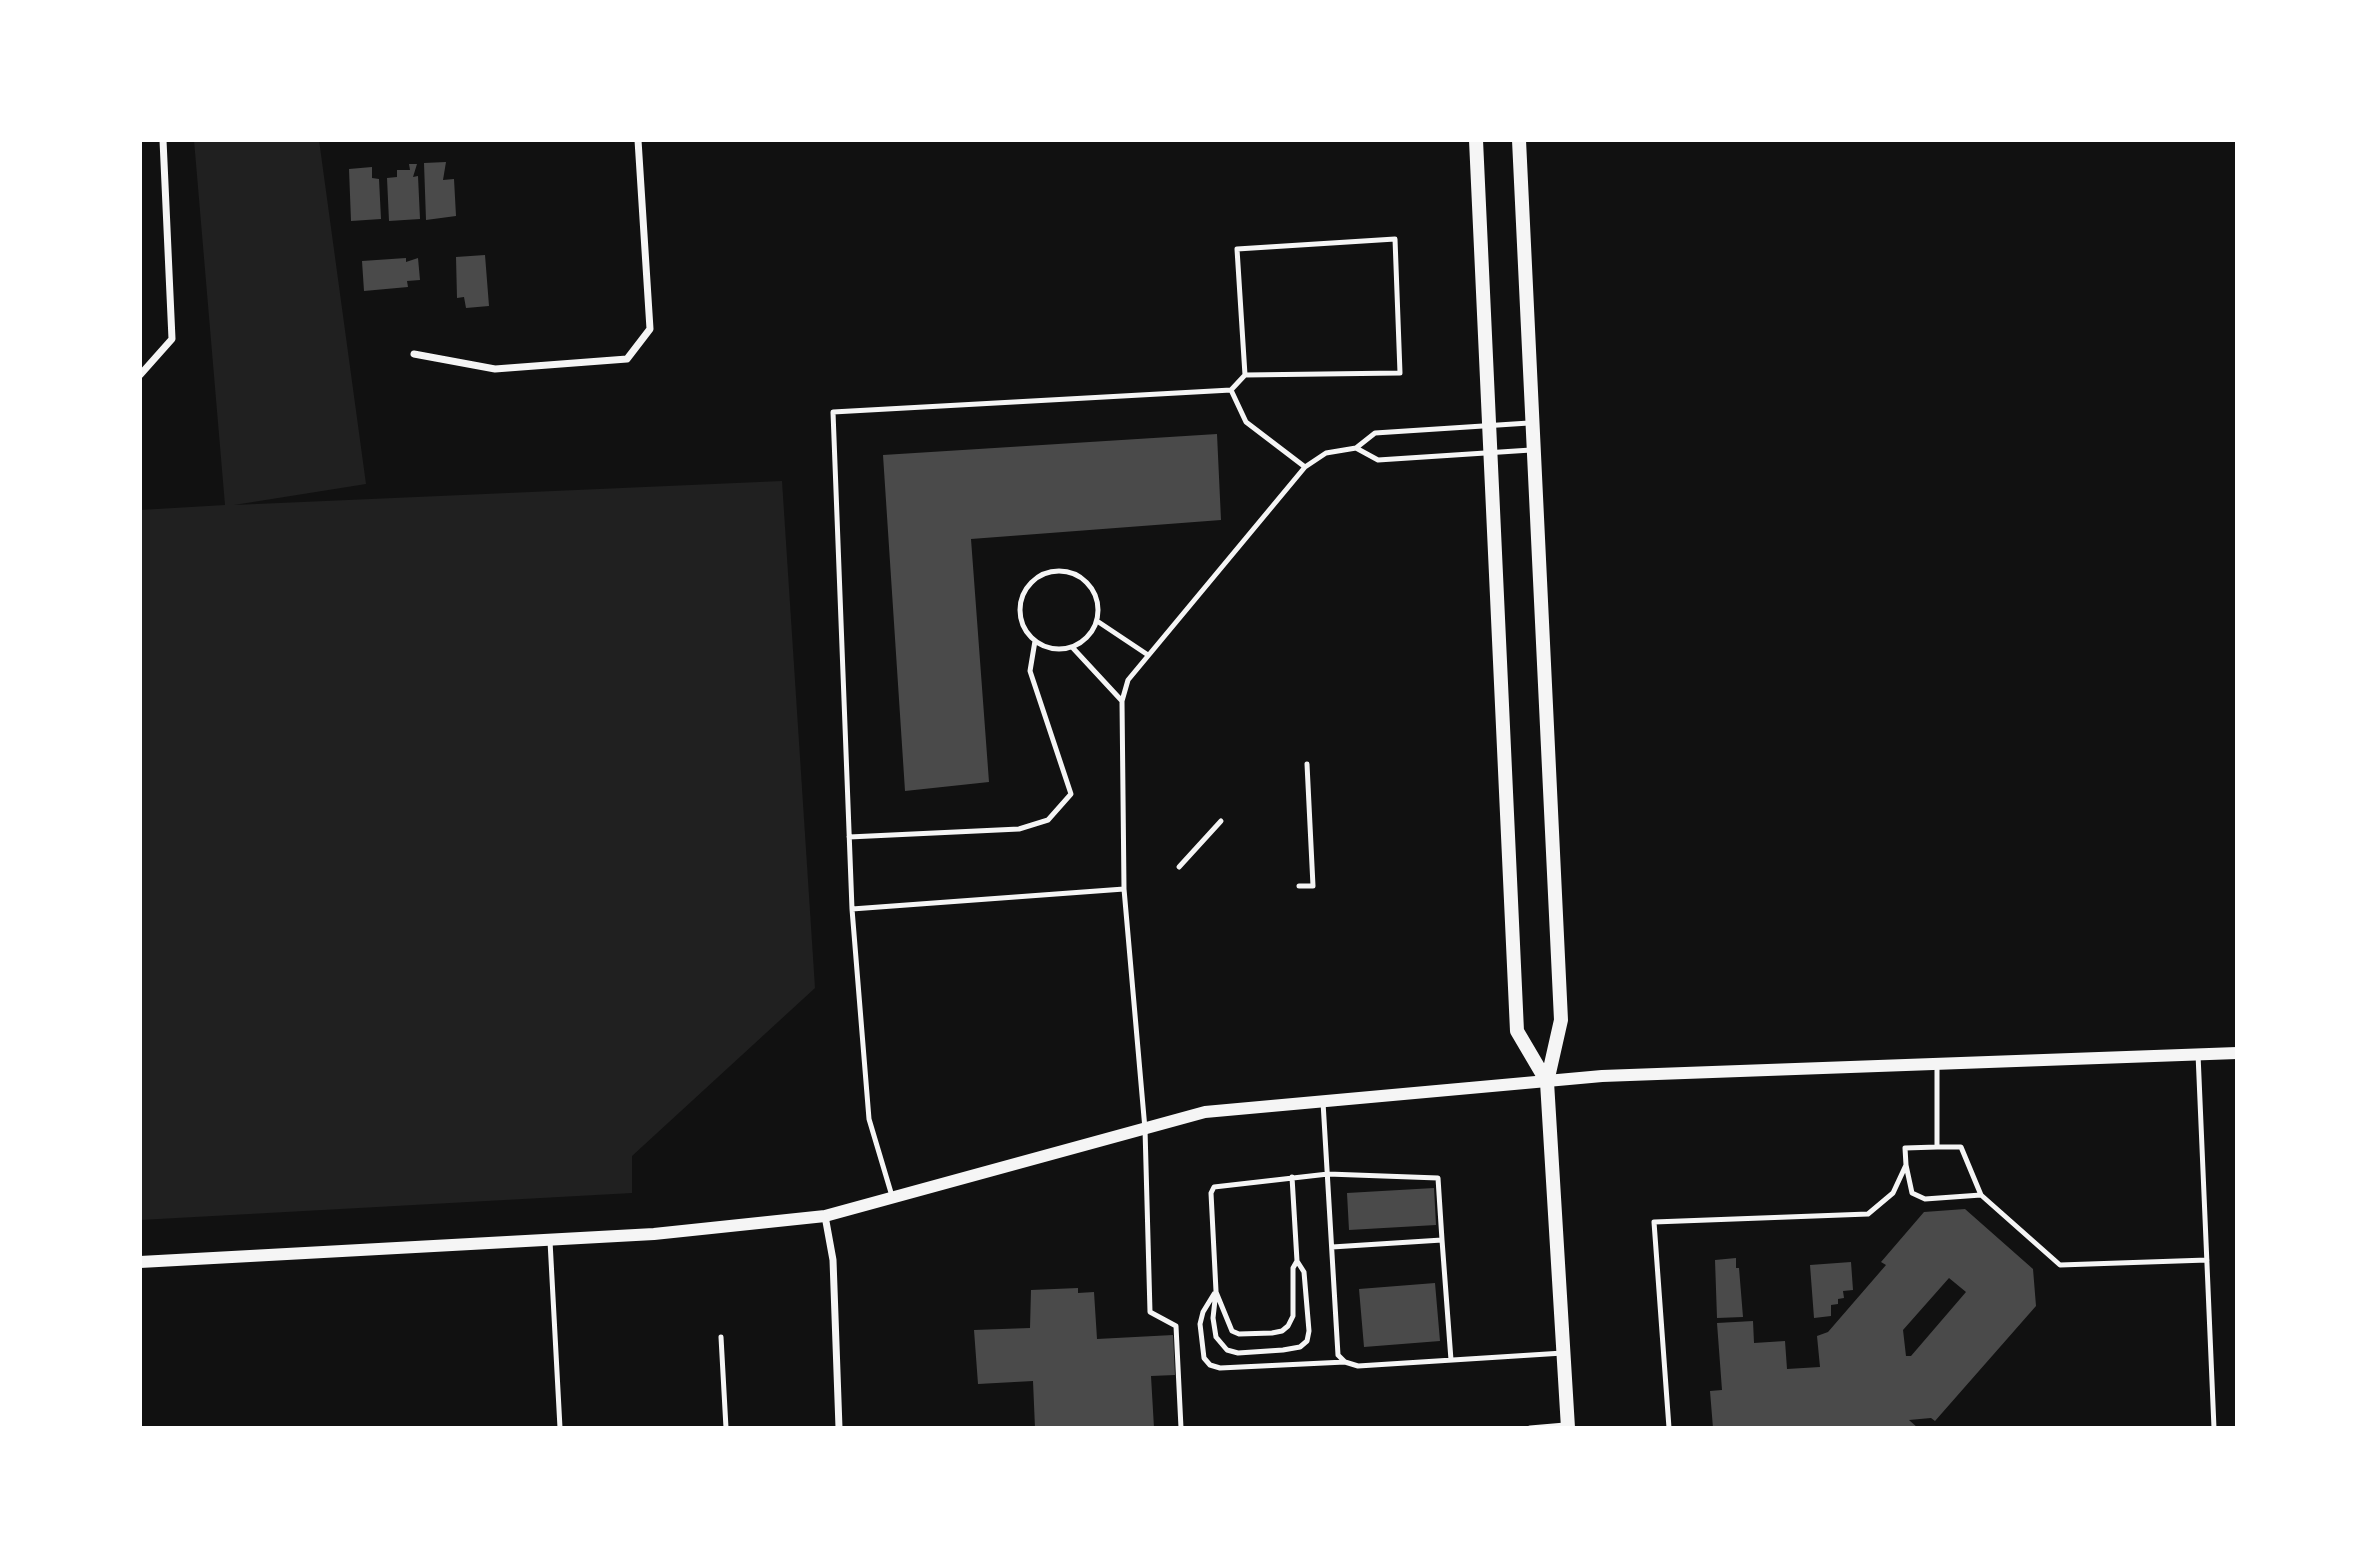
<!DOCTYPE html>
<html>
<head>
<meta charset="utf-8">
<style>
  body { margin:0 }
  #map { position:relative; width:2377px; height:1568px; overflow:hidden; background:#111; font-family:"Open Sans",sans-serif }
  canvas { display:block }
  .frame { position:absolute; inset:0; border:142px solid #fff; pointer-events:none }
</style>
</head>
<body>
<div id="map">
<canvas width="2377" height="1568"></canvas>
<div class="frame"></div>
</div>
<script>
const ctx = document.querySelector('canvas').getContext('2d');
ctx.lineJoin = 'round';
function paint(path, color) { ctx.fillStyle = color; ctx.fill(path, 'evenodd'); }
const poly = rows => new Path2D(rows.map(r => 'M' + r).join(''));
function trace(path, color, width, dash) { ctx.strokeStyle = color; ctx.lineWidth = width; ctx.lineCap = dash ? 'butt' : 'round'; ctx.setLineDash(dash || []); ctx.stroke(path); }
const green = poly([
  [194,140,319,140,366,484,234,505,782,481,815,988,632,1156,632,1193,140,1220,140,510,225,505]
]);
const building = poly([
  [446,162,443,180,454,179,456,216,426,220,424,163],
  [409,164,417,164,413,177,418,176,420,219,389,221,387,178,397,177,397,170,410,170],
  [372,167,372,178,379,179,381,219,351,221,349,169],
  [485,255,489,306,466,308,464,297,457,298,456,257],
  [406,258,406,262,418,258,420,280,407,281,408,287,364,291,362,261],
  [1217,434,1221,520,971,539,989,782,905,791,883,455],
  [1434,1188,1436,1225,1349,1230,1347,1193],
  [1965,1209,2033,1269,2036,1306,1935,1421,1931,1418,1909,1420,1918,1428,1713,1428,1710,1391,1722,1390,1717,1323,1753,1321,1754,1343,1785,1341,1787,1369,1820,1367,1817,1336,1828,1332,1886,1265,1881,1262,1924,1212],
  [1949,1278,1966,1292,1911,1356,1906,1356,1903,1330],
  [1736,1258,1736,1268,1739,1268,1743,1317,1717,1318,1715,1260],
  [1851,1262,1853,1290,1843,1291,1844,1298,1838,1299,1838,1304,1831,1305,1831,1316,1814,1318,1810,1265],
  [1435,1283,1440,1341,1364,1347,1359,1289],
  [1078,1288,1078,1293,1094,1292,1097,1339,1173,1335,1175,1375,1151,1376,1154,1428,1035,1428,1033,1381,978,1384,974,1330,1030,1328,1031,1290]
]);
const service = poly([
  [1231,390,1245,375,1400,373,1395,239,1237,249,1245,375],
  [1356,448,1378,460,1531,450],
  '1020 610a39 39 0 1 1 78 0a39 39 0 1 1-78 0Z',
  [1097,621,1148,655],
  [1072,647,1122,701],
  [849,837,1019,829,1048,820,1071,794,1030,671,1035,641],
  [1179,867,1221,821],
  [1299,886,1313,886,1307,764],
  [852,909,833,412,1231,390,1246,422,1305,467],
  [2198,1054,2214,1428],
  [1323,1102,1338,1355,1345,1362,1358,1366,1563,1353],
  [1937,1147,1961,1147,1981,1195,2060,1265,2207,1260],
  [1906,1165,1912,1193,1925,1199,1981,1195],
  [892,1196,869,1119,852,909,1124,889],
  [550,1241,560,1428],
  [1332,1247,1442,1240,1451,1360],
  [1297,1261,1304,1272,1309,1331,1307,1341,1300,1347,1283,1350,1238,1353,1227,1350,1216,1337,1213,1318,1216,1291,1211,1193,1214,1187,1328,1174,1438,1178,1442,1240],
  [1216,1292,1232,1331,1239,1334,1272,1333,1282,1331,1288,1326,1293,1316,1293,1268,1297,1261,1292,1177],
  [1214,1294,1203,1312,1200,1324,1204,1358,1210,1365,1220,1368,1345,1362],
  [721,1337,726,1428],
  [1181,1428,1176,1326,1150,1312,1145,1129,1124,889,1122,701,1128,680,1305,467,1326,453,1356,448,1375,433,1529,423],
  [1530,1428,1565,1425],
  [1669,1428,1654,1222,1868,1214,1893,1193,1906,1165,1905,1148,1937,1147,1937,1064]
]);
const minor = poly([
  [414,354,495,369,627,359,650,329,638,140],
  [140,375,172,339,163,140],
  [825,1216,833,1260,839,1428]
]);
const tertiary = poly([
  [140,1262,654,1234,825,1216,1205,1112,1602,1076,2237,1053]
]);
const secondary = poly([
  [1476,140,1517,1031,1547,1082],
  [1519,140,1561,1020,1547,1082,1568,1428]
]);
paint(green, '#202020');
paint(building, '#4a4a4a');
trace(service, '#f5f5f5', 5);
trace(minor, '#f5f5f5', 7);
trace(tertiary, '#f5f5f5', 12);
trace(secondary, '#f5f5f5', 14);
</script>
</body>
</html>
